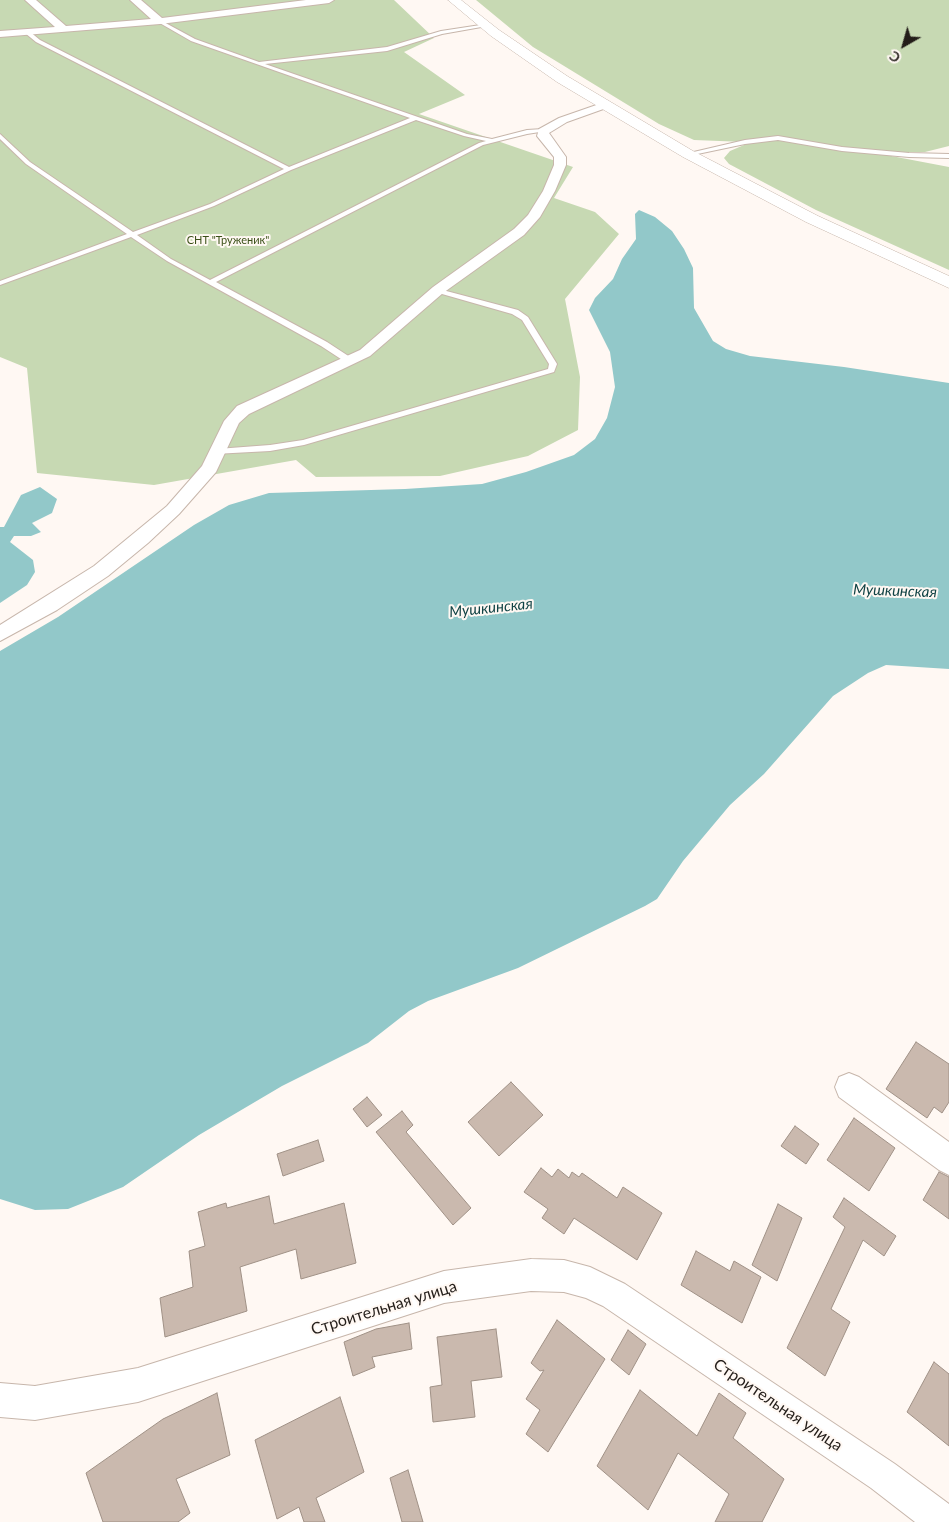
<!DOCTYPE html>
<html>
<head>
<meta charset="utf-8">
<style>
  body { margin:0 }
  #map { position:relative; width:949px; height:1522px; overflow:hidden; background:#fff8f3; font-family:Lato,sans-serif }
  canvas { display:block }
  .north { position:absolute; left:879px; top:20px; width:50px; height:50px; -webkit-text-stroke:4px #fff8f3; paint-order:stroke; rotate:218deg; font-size:14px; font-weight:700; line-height:20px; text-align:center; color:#231d19 }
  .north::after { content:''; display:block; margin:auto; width:18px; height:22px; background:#231d19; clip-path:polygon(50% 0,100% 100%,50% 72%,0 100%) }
</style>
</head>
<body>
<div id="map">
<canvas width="949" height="1522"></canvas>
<div class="north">С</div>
</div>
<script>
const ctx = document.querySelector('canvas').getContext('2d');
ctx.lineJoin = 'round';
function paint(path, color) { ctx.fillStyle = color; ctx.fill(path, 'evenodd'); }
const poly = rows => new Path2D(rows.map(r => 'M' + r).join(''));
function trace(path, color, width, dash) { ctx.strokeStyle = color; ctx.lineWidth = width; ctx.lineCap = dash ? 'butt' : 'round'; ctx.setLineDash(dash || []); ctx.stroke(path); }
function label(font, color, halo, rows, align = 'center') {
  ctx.font = font + ' Lato,sans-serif'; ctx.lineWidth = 4; ctx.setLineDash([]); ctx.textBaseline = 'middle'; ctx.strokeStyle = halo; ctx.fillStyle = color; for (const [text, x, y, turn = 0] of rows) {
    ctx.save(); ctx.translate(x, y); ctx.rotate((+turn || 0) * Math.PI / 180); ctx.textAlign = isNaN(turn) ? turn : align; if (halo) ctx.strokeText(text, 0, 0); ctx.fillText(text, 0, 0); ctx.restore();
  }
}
const green = poly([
  [0,0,394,0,434,38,404,52,465,95,419,114,573,167,554,198,595,212,619,234,565,299,580,377,578,430,528,456,440,476,316,477,296,460,154,485,37,473,27,368,0,357],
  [476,0,949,0,949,146,925,152,891,152,886,155,949,167,949,270,816,210,729,164,724,158,730,151,744,145,745,142,694,140,659,124,533,47]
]);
const water = poly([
  [639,210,655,217,672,231,684,249,693,268,694,308,713,341,726,349,750,356,844,367,949,383,949,669,886,665,868,673,833,696,764,774,730,805,683,861,657,899,645,906,518,968,428,1001,409,1011,368,1043,282,1086,199,1135,123,1187,68,1209,35,1210,0,1199,0,651,58,617,194,525,229,505,269,493,405,489,482,484,526,472,574,455,595,439,607,418,615,387,610,352,589,310,595,298,613,279,622,259,636,239,635,214],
  [40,487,57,499,52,513,32,523,41,532,31,536,14,536,10,542,33,560,35,572,27,585,0,603,0,527,4,527,21,495]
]);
const building = poly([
  [916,1042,949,1064,949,1102,942,1113,934,1107,927,1118,886,1089,916,1042],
  [511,1082,543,1115,499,1156,468,1122,511,1082],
  [367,1097,382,1115,367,1127,353,1109,367,1097],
  [402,1111,413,1125,406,1132,471,1208,453,1225,376,1132,402,1111],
  [854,1118,895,1148,869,1191,827,1160,854,1118],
  [795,1126,819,1144,806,1164,781,1146,795,1126],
  [318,1140,324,1161,283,1176,277,1154,318,1140],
  [541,1168,552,1177,558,1169,569,1178,572,1172,579,1177,582,1173,617,1198,623,1187,662,1213,637,1260,574,1218,564,1234,542,1218,548,1209,524,1192,541,1168],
  [939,1172,949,1177,949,1219,923,1200,939,1172],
  [269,1196,274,1224,344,1203,356,1263,301,1279,296,1249,240,1267,247,1311,165,1337,160,1298,193,1287,189,1251,205,1246,198,1212,226,1203,227,1208,269,1196],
  [844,1198,896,1236,884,1256,863,1240,831,1309,850,1322,825,1376,787,1348,845,1227,833,1217,844,1198],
  [778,1204,802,1218,777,1281,752,1265,778,1204],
  [696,1251,730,1271,734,1261,761,1277,742,1323,681,1285,696,1251],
  [557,1320,605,1359,548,1452,526,1434,540,1410,526,1399,544,1370,540,1371,531,1363,557,1320],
  [409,1323,412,1349,372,1357,375,1367,353,1376,344,1342,376,1329,409,1323],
  [496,1329,502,1377,471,1381,475,1417,433,1422,430,1387,442,1385,437,1337,496,1329],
  [628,1330,646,1344,629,1375,611,1360,628,1330],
  [934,1362,949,1374,949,1446,907,1412,934,1362],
  [640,1390,697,1436,719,1393,746,1413,733,1438,784,1479,762,1522,715,1522,729,1494,678,1453,648,1510,597,1466,640,1390],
  [217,1393,230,1455,176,1479,190,1513,178,1522,103,1522,86,1473,163,1419,217,1393],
  [340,1397,364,1472,316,1498,325,1522,304,1522,299,1507,277,1519,255,1440,340,1397],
  [408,1470,423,1522,402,1522,390,1478,408,1470]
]);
const service = poly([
  [160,20,195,39,259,62,387,47,441,31,487,24,487,26,442,34,387,51,265,64,467,134,492,139,527,130,543,129,546,131,527,134,483,145,216,282,327,342,353,359,353,363,347,363,321,346,167,261,131,237,0,285,0,281,127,234,26,164,0,139,0,134,30,162,133,232,210,204,284,169,36,42,25,33,25,31,29,31,40,40,289,167,410,118,191,41,158,22,160,20],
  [416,120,464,136,486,141,479,143,210,280,171,259,137,235,214,206,291,170,416,120],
  [778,136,842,147,909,153,949,154,949,158,909,157,842,151,778,140,745,144,688,156,685,154,745,140,778,136],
  [435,288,518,310,528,317,557,364,554,372,304,445,270,451,214,454,214,450,217,449,270,445,303,440,548,369,549,364,522,320,512,314,435,292,435,288]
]);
const minor = poly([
  [25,0,36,0,66,26,151,19,130,0,141,0,162,18,306,0,334,0,329,3,160,24,0,37,0,31,55,27,25,0],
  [605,102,611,105,609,107,567,122,549,133,566,157,566,165,555,191,540,217,524,235,443,293,370,356,249,414,239,423,216,472,179,514,148,543,108,576,57,610,0,641,0,625,94,566,167,506,202,466,224,421,237,406,360,350,433,287,514,229,528,215,543,191,554,165,554,157,537,136,539,129,559,118,605,102],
  [849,1073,859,1077,949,1142,949,1175,939,1170,839,1097,835,1087,839,1077,849,1073],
  [531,1259,564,1260,590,1267,625,1284,895,1464,949,1504,949,1522,915,1522,871,1488,603,1306,586,1298,564,1292,531,1291,444,1303,138,1402,35,1420,0,1417,0,1383,35,1386,138,1368,444,1271,531,1259]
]);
const tertiary = poly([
  [448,0,461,0,499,30,567,76,693,151,818,216,949,276,949,288,806,222,683,157,557,82,491,36,448,0]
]);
const farParknames = [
  ["СНТ \"Труженик\"",228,240]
];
const waterNames = [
  ["Мушкинская",895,591,2],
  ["Мушкинская",491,608,-6]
];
const nearStreetnames = [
  ["Строительная улица",384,1308,-17],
  ["Строительная улица",778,1405,34]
];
paint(green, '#c7d9b3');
paint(water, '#92c8c9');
paint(building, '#cab9ae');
trace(building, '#a09186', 1);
trace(service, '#c7b6ab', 2);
trace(minor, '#c7b6ab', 2);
trace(tertiary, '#c7b6ab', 1);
paint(service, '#fff');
paint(minor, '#fff');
paint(tertiary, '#fff');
label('11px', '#3b5018', '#fff8f3', farParknames);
label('italic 15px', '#104244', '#fff8f3', waterNames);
label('16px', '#231d19', '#fff8f3', nearStreetnames);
</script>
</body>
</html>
